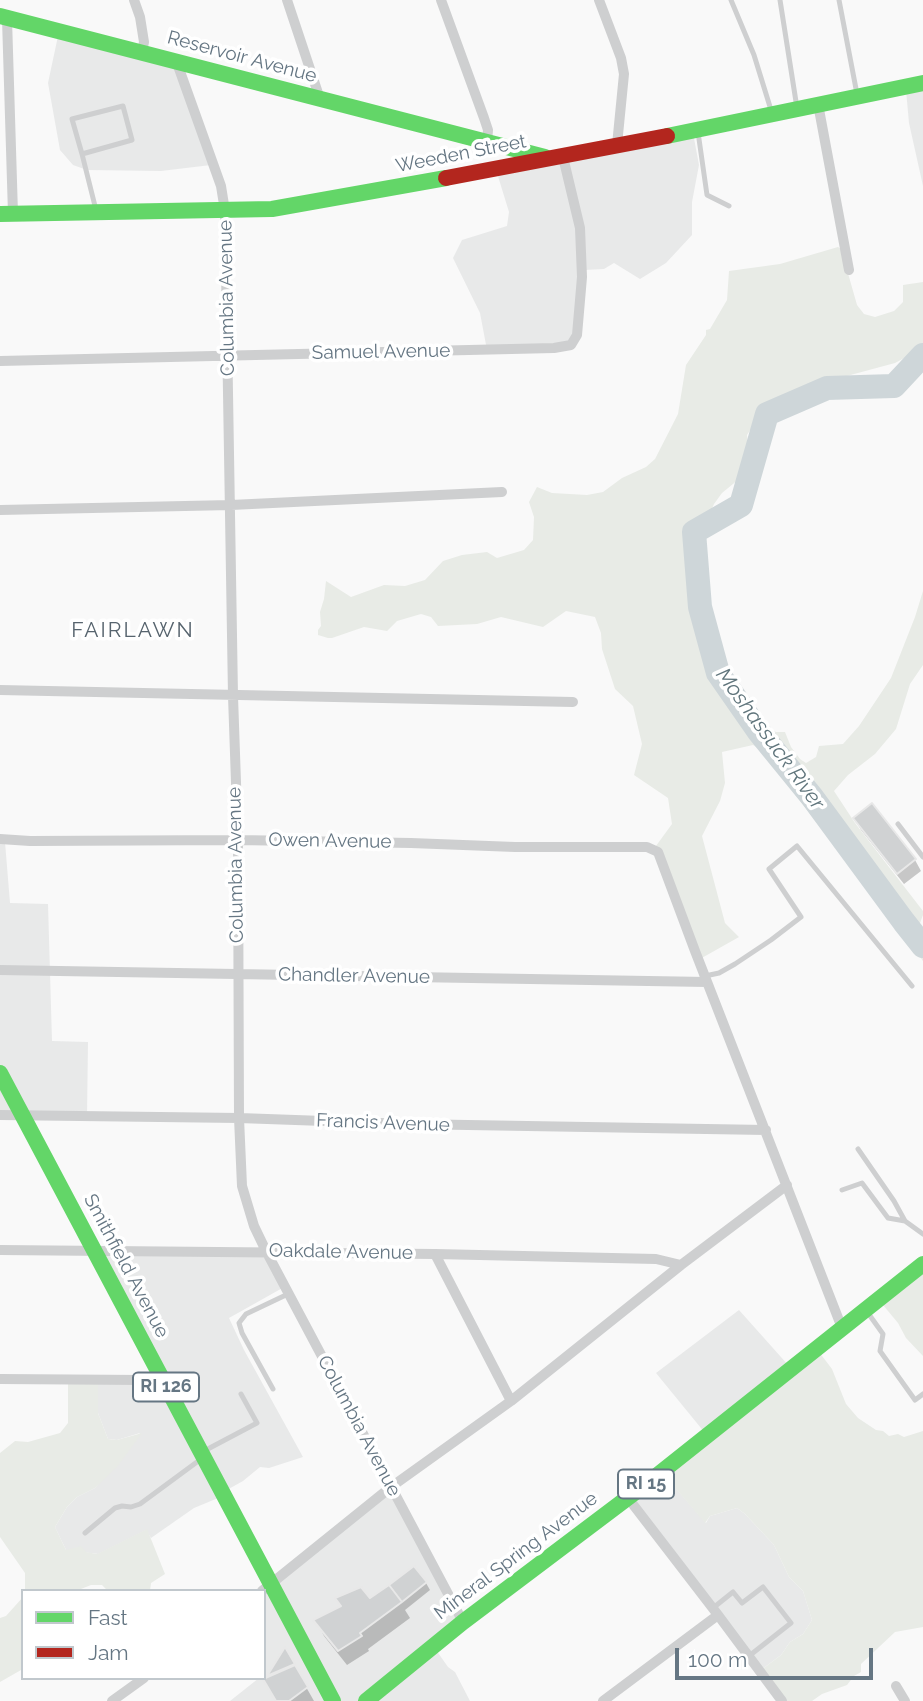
<!DOCTYPE html>
<html>
<head>
<meta charset="utf-8">
<style>
  body { margin:0 }
  #map { position:relative; width:923px; height:1701px; overflow:hidden; background:#f9f9f9; font-family:Raleway,sans-serif }
  canvas { display:block }
  .legend { position:absolute; left:21px; top:1589px; width:245px; height:91px; box-sizing:border-box; background:#fff; border:2px solid #c1c8cd; margin:0; padding:9px 12px; list-style:none; font-size:21px; color:#657683 }
  .legend li { display:flex; align-items:center; gap:14px; height:35px }
  .legend b { width:35px; border:2px solid #c1c8cd }
  .scale { position:absolute; left:675px; top:1648px; width:198px; height:32px; box-sizing:border-box; border:4px solid #657683; border-top:0; padding-left:9px; font-size:21px; line-height:24px; white-space:nowrap; color:#657683; -webkit-text-stroke:5px #fff; paint-order:stroke }
</style>
</head>
<body>
<div id="map">
<canvas width="923" height="1701"></canvas>
<ul class="legend">
<li><b style="height:9px;background:#63d668"></b>Fast</li>
<li><b style="height:9px;background:#b3261e"></b>Jam</li>
</ul>
<div class="scale">100 m</div>
</div>
<script>
const ctx = document.querySelector('canvas').getContext('2d');
ctx.lineJoin = 'round';
function paint(path, color) { ctx.fillStyle = color; ctx.fill(path, 'evenodd'); }
const poly = rows => new Path2D(rows.map(r => 'M' + r).join(''));
function trace(path, color, width, dash) { ctx.strokeStyle = color; ctx.lineWidth = width; ctx.lineCap = dash ? 'butt' : 'round'; ctx.setLineDash(dash || []); ctx.stroke(path); }
function label(font, color, halo, rows, align = 'center') {
  ctx.font = font + ' Raleway,sans-serif'; ctx.lineWidth = 7; ctx.setLineDash([]); ctx.textBaseline = 'middle'; ctx.strokeStyle = halo; ctx.fillStyle = color; for (const [text, x, y, turn = 0] of rows) {
    ctx.save(); ctx.translate(x, y); ctx.rotate((+turn || 0) * Math.PI / 180); ctx.textAlign = isNaN(turn) ? turn : align; if (halo) ctx.strokeText(text, 0, 0); ctx.fillText(text, 0, 0); ctx.restore();
  }
}
const built = poly([
  [58,36,179,66,211,165,161,171,87,170,73,165,60,150,48,83],
  [923,86,923,186,909,123,906,90],
  [693,133,699,165,692,202,692,235,666,263,640,279,614,263,604,269,584,270,574,335,569,349,487,350,480,313,453,258,462,240,507,226,509,212,497,173,497,161,560,160],
  [0,839,5,842,10,903,48,904,52,1041,88,1042,87,1116,0,1115],
  [268,1252,286,1286,229,1318,244,1350,303,1457,269,1468,260,1467,243,1481,225,1491,223,1496,194,1508,151,1538,146,1530,98,1554,66,1550,55,1527,67,1507,77,1497,95,1488,140,1433,117,1440,108,1439,98,1413,98,1382,161,1381,99,1256],
  [739,1310,789,1366,705,1433,656,1373],
  [660,1470,706,1523,710,1516,737,1508,745,1514,774,1545,789,1577,803,1591,812,1620,803,1634,790,1642,781,1655,761,1670,630,1493],
  [389,1493,463,1620,434,1647,448,1667,455,1672,470,1701,230,1701,259,1678,264,1678,264,1591]
]);
const green = poly([
  [838,247,841,249,857,305,864,314,875,317,894,311,903,302,903,285,923,282,923,348,895,363,843,377,769,401,747,435,750,470,722,493,714,504,700,536,700,582,737,693,757,719,776,732,785,732,791,747,800,759,806,763,816,757,819,746,843,744,859,726,891,678,915,617,923,591,923,665,910,684,896,729,875,754,848,775,834,791,855,823,923,911,923,915,917,931,923,939,923,961,761,750,753,745,722,752,725,783,720,801,702,836,725,923,739,937,700,959,653,850,672,824,668,798,634,775,642,744,633,706,615,689,602,649,601,633,595,617,566,611,543,627,501,617,477,624,438,626,431,617,421,614,397,621,387,631,364,627,332,638,328,638,318,635,318,630,321,626,320,612,324,599,326,581,351,597,384,585,405,586,425,580,443,561,462,555,487,552,497,558,524,550,533,540,534,517,529,502,537,487,552,493,587,495,603,492,622,478,646,467,655,459,678,414,686,365,706,335,706,330,710,329,727,300,729,271,780,264],
  [923,1262,923,1356,906,1338,898,1323,878,1299],
  [816,1348,832,1369,846,1404,858,1418,876,1430,883,1431,889,1436,898,1434,904,1437,923,1431,923,1627,895,1632,861,1664,861,1672,854,1676,847,1685,822,1694,812,1701,783,1701,761,1670,781,1655,790,1642,803,1634,812,1620,803,1591,789,1577,774,1545,745,1514,737,1508,710,1516,705,1523,660,1470],
  [98,1382,98,1413,108,1439,117,1440,142,1433,117,1467,95,1488,77,1497,67,1507,55,1527,66,1550,81,1546,86,1552,97,1554,147,1529,165,1574,151,1583,150,1591,108,1591,102,1585,91,1585,76,1591,25,1591,25,1573,0,1537,0,1453,15,1441,28,1442,60,1433,68,1423,68,1383],
  [23,1597,23,1666,21,1670,0,1682,0,1618,6,1616]
]);
const shadow = poly([
  [855,819,915,860,921,871,904,884,861,830],
  [426,1583,430,1590,405,1610,410,1618,368,1649,369,1651,347,1665,324,1636,316,1621,370,1601],
  [285,1650,314,1701,278,1701,267,1679]
]);
const river = poly([
  [923,355,894,386,827,388,767,414,741,505,694,532,700,607,718,673,759,732,812,797,904,922,923,946]
]);
const building = poly([
  [872,803,916,859,897,874,853,818,872,803],
  [414,1566,427,1582,402,1602,389,1585,414,1566],
  [389,1585,402,1602,360,1633,362,1636,338,1651,313,1620,341,1606,335,1598,361,1587,370,1598,389,1585],
  [285,1647,295,1664,267,1676,285,1647],
  [295,1665,308,1687,289,1701,276,1701,263,1679,295,1665]
]);
const lane = poly([
  [731,0,754,55,771,110],
  [780,0,797,108],
  [839,0,857,94],
  [698,132,707,195,729,206],
  [82,154,132,140,123,106,72,119,82,154,96,210],
  [898,824,923,857],
  [705,976,719,973,735,964,771,940,801,917,769,869,797,846,912,986],
  [858,1149,894,1201,905,1221],
  [842,1190,862,1183,888,1218,905,1221,923,1234],
  [868,1313,883,1334,880,1351,915,1400,923,1394],
  [273,1389,242,1333,239,1323,246,1314,288,1294],
  [204,1451,257,1423,241,1394],
  [85,1533,115,1508,122,1506,131,1507,140,1504,201,1459],
  [713,1608,733,1592,742,1603,763,1587,791,1623,749,1656]
]);
const street = poly([
  [134,0,140,17,144,42,142,52],
  [287,0,320,99],
  [441,0,484,118,488,130,487,142],
  [599,0,621,58,624,74,617,145],
  [7,19,13,214],
  [177,63,221,186,225,211,233,696,238,840,239,1118,242,1186,254,1226,266,1251,463,1622],
  [818,104,849,270],
  [0,361,554,348,571,345,577,335,582,277,580,228,563,157],
  [0,510,231,505,502,492],
  [0,690,573,702],
  [0,839,30,841,238,840,411,843,515,847,647,847,658,852,695,951,842,1328],
  [0,970,707,982],
  [0,1115,239,1118,408,1124,766,1130],
  [0,1250,435,1254,656,1259,681,1265],
  [435,1254,511,1401],
  [0,1379,142,1380,161,1377],
  [628,1498,718,1615,782,1701],
  [262,1591,391,1487,511,1401,681,1265,787,1185],
  [896,1686,905,1701],
  [112,1701,144,1678],
  [603,1701,718,1615]
]);
const fast = poly([
  [0,16,545,157],
  [667,136,923,83],
  [0,214,272,209,446,178],
  [0,1073,333,1701],
  [366,1701,463,1622,650,1481,923,1264]
]);
const jam = poly([
  [446,178,667,136]
]);
const shields = [
  [166,1387,66],
  [646,1484,56]
];
const shieldNames = [
  ["RI 126",166,1387],
  ["RI 15",646,1484]
];
const streetNames = [
  ["Reservoir Avenue",242,57,15],
  ["Weeden Street",461,154,-11],
  ["Columbia Avenue",227,298,-91],
  ["Samuel Avenue",381,352,-1],
  ["Owen Avenue",330,841,1],
  ["Columbia Avenue",236,865,-91],
  ["Chandler Avenue",354,976,1],
  ["Francis Avenue",383,1123,2],
  ["Oakdale Avenue",341,1252,1],
  ["Smithfield Avenue",126,1266,62],
  ["Columbia Avenue",359,1426,62],
  ["Mineral Spring Avenue",516,1556,-37]
];
const neighbourhoodNames = [
  ["FAIRLAWN",133,631]
];
const waterNames = [
  ["Moshassuck River",770,739,54]
];
paint(built, '#e8e9e9');
paint(green, '#e8ebe6');
paint(shadow, '#0003');
trace(river, '#ced6d9', 24);
paint(building, '#d0d2d3');
trace(building, '#e8e8e8', 2);
trace(lane, '#cecfd0', 5);
trace(street, '#cecfd0', 10);
trace(fast, '#63d668', 16);
trace(jam, '#b3261e', 16);
for (const [x, y, w] of shields) { const box = new Path2D(); box.roundRect(x - w / 2, y - 14.5, w, 29, 5); ctx.fillStyle = '#fff'; ctx.fill(box); trace(box, '#657683', 2); }
label('bold 18px', '#657683', null, shieldNames);
label('19px', '#657683', '#fff', streetNames);
ctx.letterSpacing = '2px';
label('21px', '#57646e', '#fff', neighbourhoodNames);
ctx.letterSpacing = '0px';
label('italic 21px', '#60757c', '#fff', waterNames);
</script>
</body>
</html>
